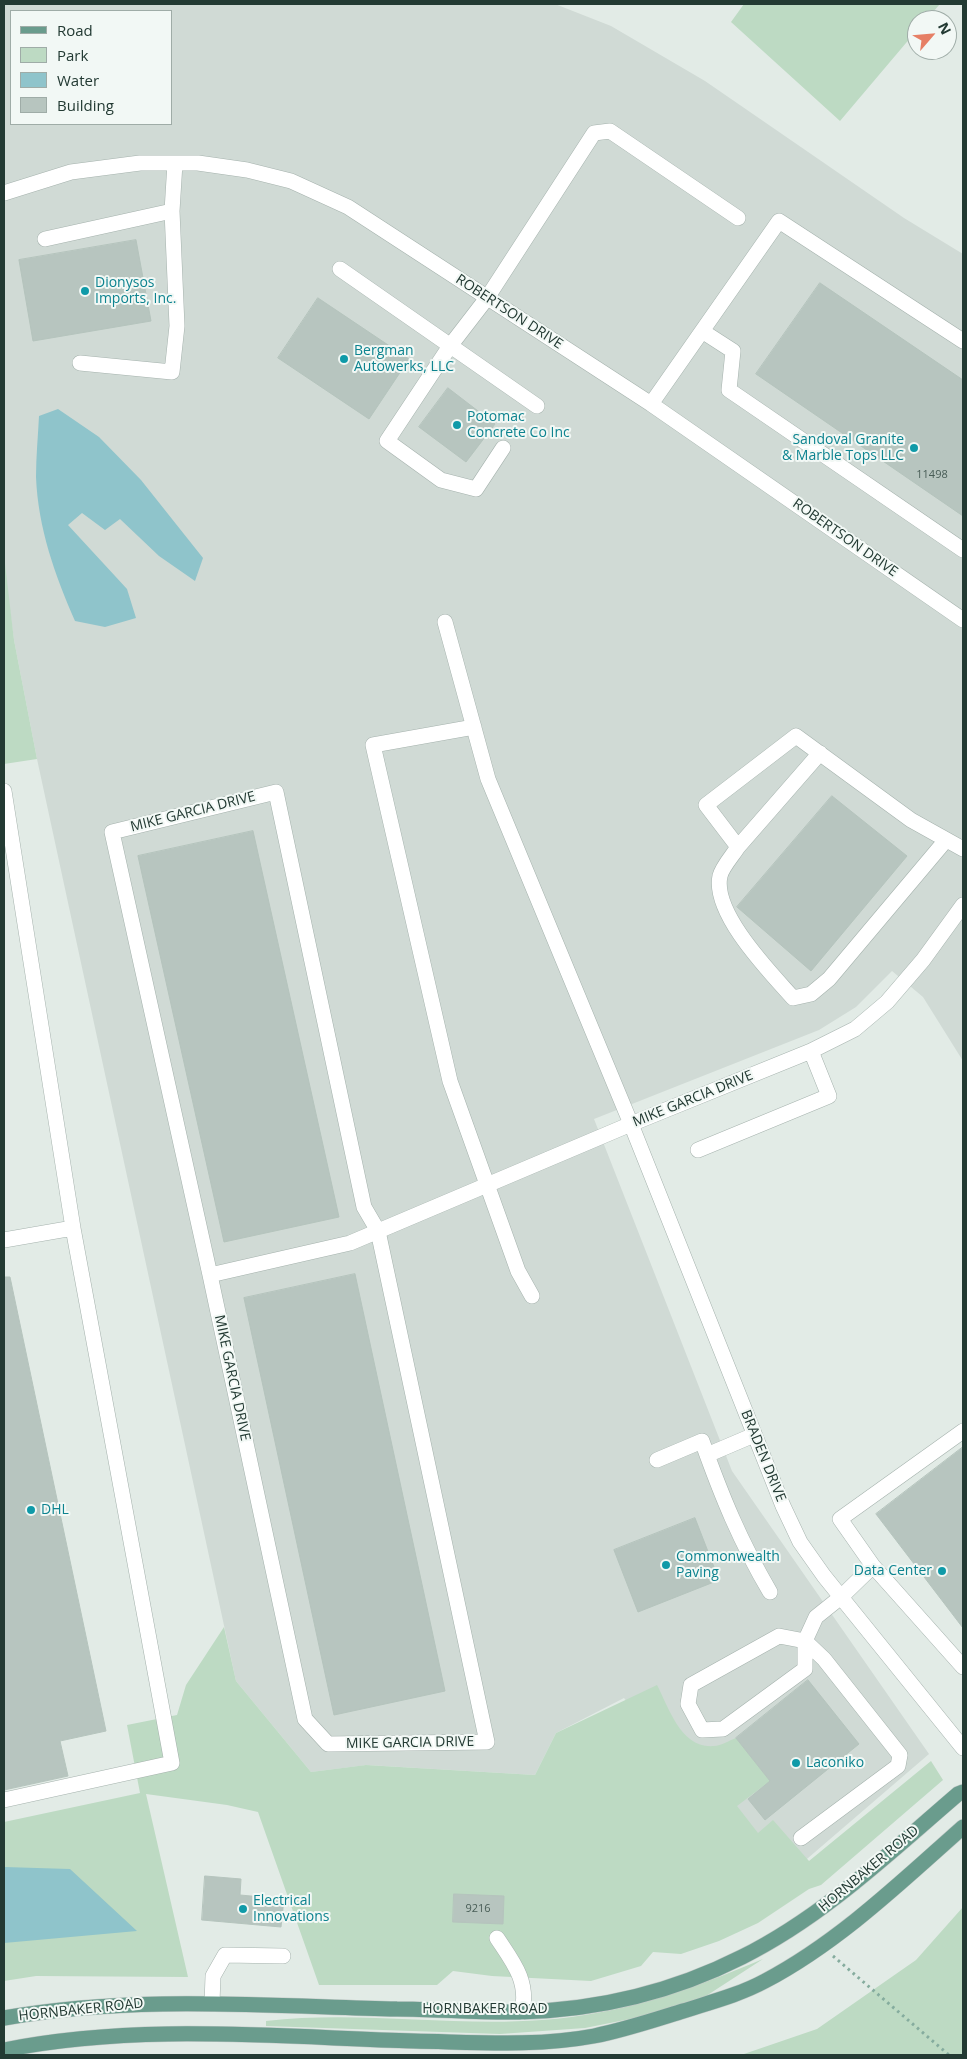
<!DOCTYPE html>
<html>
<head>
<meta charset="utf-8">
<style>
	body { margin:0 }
	#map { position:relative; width:967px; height:2059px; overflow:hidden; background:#e2ebe6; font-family:"Open Sans",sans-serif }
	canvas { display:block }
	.frame { position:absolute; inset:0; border:5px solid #233a33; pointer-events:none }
	.legend { position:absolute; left:10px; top:10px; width:162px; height:115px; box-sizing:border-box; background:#f2f8f5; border:1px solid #9faca7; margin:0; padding:6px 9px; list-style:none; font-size:15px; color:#233a33 }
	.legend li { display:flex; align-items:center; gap:10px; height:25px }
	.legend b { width:25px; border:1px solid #9faca7 }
	.north { position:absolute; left:907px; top:10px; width:50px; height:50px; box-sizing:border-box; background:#f2f8f5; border:1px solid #9faca7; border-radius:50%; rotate:63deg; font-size:14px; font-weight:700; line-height:20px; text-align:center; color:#233a33 }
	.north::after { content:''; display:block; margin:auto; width:18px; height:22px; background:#e67f65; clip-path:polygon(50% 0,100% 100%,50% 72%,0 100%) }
</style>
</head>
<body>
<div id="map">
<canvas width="967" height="2059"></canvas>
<div class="frame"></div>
<ul class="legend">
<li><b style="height:6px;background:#6a9c8d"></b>Road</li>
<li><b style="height:14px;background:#bddac3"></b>Park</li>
<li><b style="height:14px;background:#8fc4cb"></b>Water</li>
<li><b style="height:14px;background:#b7c5bf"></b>Building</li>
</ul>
<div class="north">N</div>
</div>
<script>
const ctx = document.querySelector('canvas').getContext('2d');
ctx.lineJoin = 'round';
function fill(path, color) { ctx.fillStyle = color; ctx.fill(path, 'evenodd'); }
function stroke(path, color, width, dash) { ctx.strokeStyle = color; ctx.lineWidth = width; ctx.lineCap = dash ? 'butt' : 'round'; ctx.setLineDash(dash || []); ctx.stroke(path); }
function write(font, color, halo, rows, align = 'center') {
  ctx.font = font + ' "Open Sans",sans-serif'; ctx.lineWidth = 4; ctx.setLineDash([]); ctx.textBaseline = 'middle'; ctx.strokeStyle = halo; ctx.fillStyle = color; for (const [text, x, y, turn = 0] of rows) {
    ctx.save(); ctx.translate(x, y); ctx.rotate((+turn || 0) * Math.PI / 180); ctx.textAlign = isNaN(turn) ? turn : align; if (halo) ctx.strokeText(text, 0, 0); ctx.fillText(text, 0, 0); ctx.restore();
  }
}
fill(new Path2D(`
	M4,4H555L611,26L705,81L904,218L963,254V1061L923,997L892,971L856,1007L819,1030L594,1119L732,1471L929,1754L772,1889L624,1698L556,1733L535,1775L367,1765L311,1772L236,1681L37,759L14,640L4,566ZM11,11H171V124H11Z`), '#d0dad5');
fill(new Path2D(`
	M744,4H940L926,20H917V30L840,121L731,22Z
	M4,555L14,640L37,759L4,764Z
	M224,1627L236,1681L311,1772L366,1765L535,1775L556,1733L657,1685C669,1708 681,1749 714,1746C721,1746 730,1740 736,1738L770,1781L737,1806L758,1833L773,1820L809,1861L931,1761L943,1780L821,1885L809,1889L758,1923L719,1941L681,1954L653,1952L641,1966L591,1981L492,1976L453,1971L437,1985H319L258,1812L227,1805L146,1794L188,1977L36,1976L4,1981V1822L140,1793L127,1725L177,1715L186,1685Z
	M963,1907V2055H741L817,2029L916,1960Z
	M763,1959L703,1998L640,2017L585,2028L500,2034L266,2026V2021C358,2010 450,2027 542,2020C623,2014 689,1990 763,1959Z`), '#bddac3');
fill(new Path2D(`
	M58,409L99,437L141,480L203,558L195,581L159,556L120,519L105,530L82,513L68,525L127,589L136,618L105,627L75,621C55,575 38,528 36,477C36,457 38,436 39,416Z
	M4,1867L70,1869L137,1931L4,1943Z`), '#8fc4cb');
const building = new Path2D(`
	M136,240L151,321L33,341L19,260Z
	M820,283L963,380V516L756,374Z
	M318,298L409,359L369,419L278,358Z
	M448,388L495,424L466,462L419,427Z
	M832,796L907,856L811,971L737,907Z
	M253,831L339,1217L224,1242L138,856Z
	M355,1274L445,1691L334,1715L244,1298Z
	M4,1277H10L106,1731L60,1741L68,1776L4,1790Z
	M963,1447V1628L876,1514Z
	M695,1518L719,1580L638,1612L614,1550Z
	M808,1680L859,1744L765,1820L748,1799L770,1781L736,1738Z
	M205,1876L241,1879L240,1895L284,1899L281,1927L202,1920Z
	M454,1894L504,1896L503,1924L453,1922Z`);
fill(building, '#b7c5bf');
stroke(building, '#b5c4bd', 1);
const minor = new Path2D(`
	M4,193L71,172L140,163H198L247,170L291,181L348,207L651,404L963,620
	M172,211L175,163
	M45,239L172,211L177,326L172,372L80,363
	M340,269L537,406
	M702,331L733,351L729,390L963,550
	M651,404L779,221L963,341
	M503,448L476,489L441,480L387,441L450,346L487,298L594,133L610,131L738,218
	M445,622L488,779L631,1124L783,1506L800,1542L824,1576L963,1748
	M474,727L373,745L450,1081L518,1271L532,1296
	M820,753L738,847L706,805L796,736L911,820L963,849
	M4,791L73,1228
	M276,792L364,1207L378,1231L487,1742L328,1744L305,1719L210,1275L112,832Z
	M738,847C733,855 722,867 720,876C712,913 770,972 793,998L811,994L829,979L946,840
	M698,1150L829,1096L811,1051
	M4,1240L73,1228L172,1763L4,1800
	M210,1275L350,1243L631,1124L811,1051L855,1029L887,1002L923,960L963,905
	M963,1431L840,1519L873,1566L963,1667
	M707,1455L754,1435
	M657,1460L702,1441C722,1497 740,1541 770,1592
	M801,1838L898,1766L900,1755L824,1659L805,1641V1669L723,1729L702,1730L688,1704L691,1685L779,1636L805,1641L816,1617L841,1597L873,1566
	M497,1938C513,1962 529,1981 522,2012
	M212,2003L213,1976L225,1955L283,1956`);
const major = new Path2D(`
	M4,2018C134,1995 266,2006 397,2009C438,2009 479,2013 520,2012C596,2010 673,1992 742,1957C824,1916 889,1853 958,1794L963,1792
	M4,2050C138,2023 278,2037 414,2041C473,2042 536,2047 594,2036C624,2030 654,2020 683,2011C711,2002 739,1995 765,1981C839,1942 901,1882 963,1827`);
stroke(minor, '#a5b2ad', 16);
stroke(major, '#c1c8c6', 16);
stroke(new Path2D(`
	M833,1956L949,2055`), '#85ac9e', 3, [2.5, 4]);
stroke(minor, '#fff', 15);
stroke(major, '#6a9c8d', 15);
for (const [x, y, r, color] of [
	[85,291,5,"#0f9aa8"],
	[344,359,5,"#0f9aa8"],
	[457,425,5,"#0f9aa8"],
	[914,448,5,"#0f9aa8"],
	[31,1510,5,"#0f9aa8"],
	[666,1565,5,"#0f9aa8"],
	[942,1571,5,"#0f9aa8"],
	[796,1763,5,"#0f9aa8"],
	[243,1909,5,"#0f9aa8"]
]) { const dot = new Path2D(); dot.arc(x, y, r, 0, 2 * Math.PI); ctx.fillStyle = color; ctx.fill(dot); stroke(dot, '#f2f8f5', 2); }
write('11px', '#485d56', null, [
	["11498",932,475],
	["9216",478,1909]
]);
write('14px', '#0d838f', '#f2f8f5', [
	["Dionysos",95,283],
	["Imports, Inc.",95,299],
	["Bergman",354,351],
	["Autowerks, LLC",354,367],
	["Potomac",467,417],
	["Concrete Co Inc",467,433],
	["Sandoval Granite",904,440,"right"],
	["& Marble Tops LLC",904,456,"right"],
	["DHL",41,1510],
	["Commonwealth",676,1557],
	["Paving",676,1573],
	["Data Center",932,1571,"right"],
	["Laconiko",806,1763],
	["Electrical",253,1901],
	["Innovations",253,1917]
], 'left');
write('14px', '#233a33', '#f2f8f5', [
	["ROBERTSON DRIVE",509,312,33],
	["ROBERTSON DRIVE",845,538,35],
	["MIKE GARCIA DRIVE",193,812,-14],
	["MIKE GARCIA DRIVE",693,1099,-22],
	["MIKE GARCIA DRIVE",232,1378,78],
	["BRADEN DRIVE",763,1456,68],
	["MIKE GARCIA DRIVE",410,1743,-1],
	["HORNBAKER ROAD",869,1869,-40],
	["HORNBAKER ROAD",485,2009],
	["HORNBAKER ROAD",81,2010,-6]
]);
</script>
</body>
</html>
